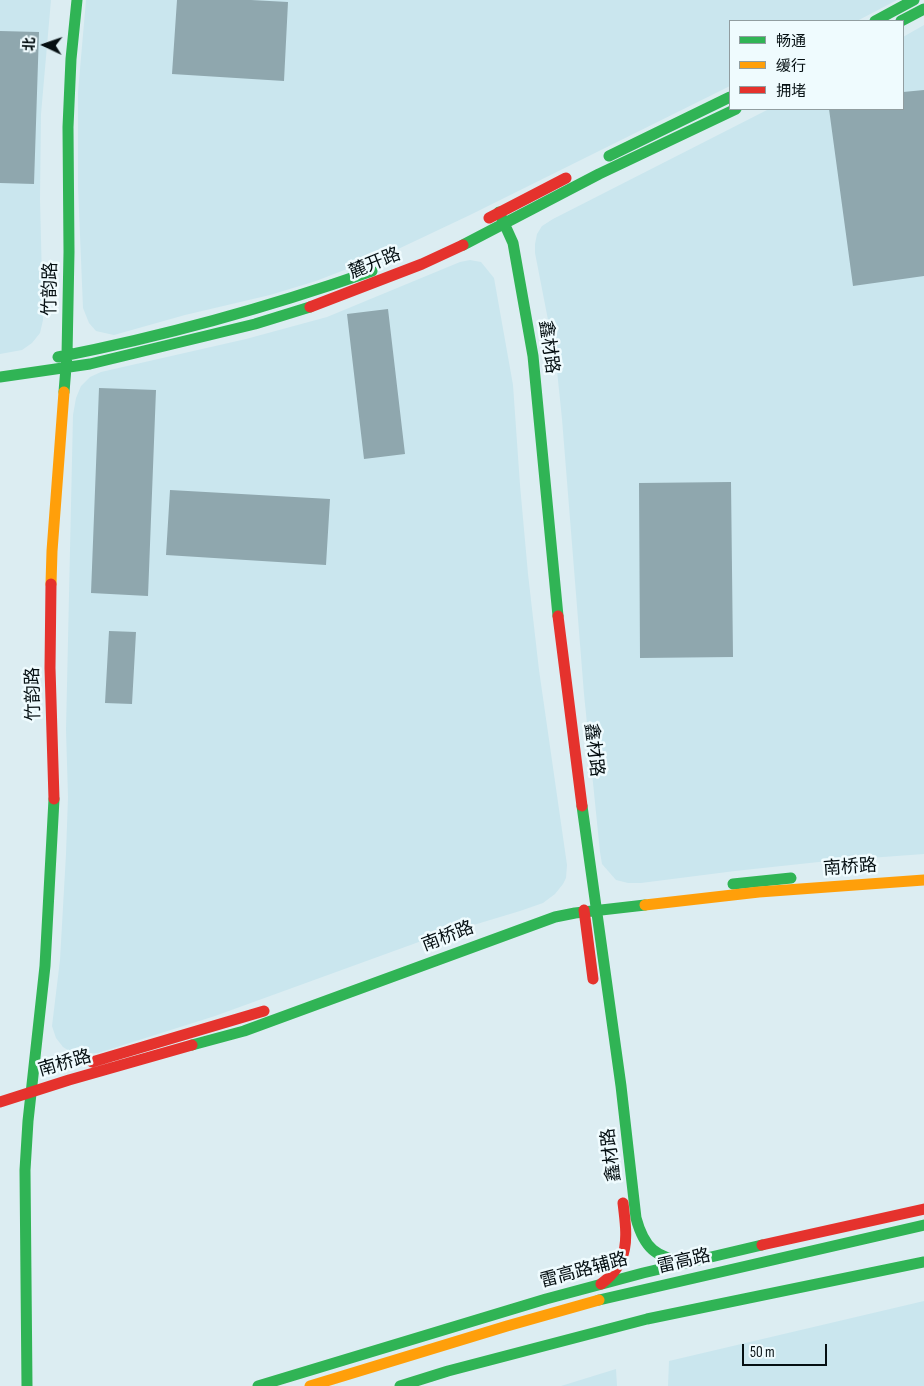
<!DOCTYPE html>
<html>
<head>
<meta charset="utf-8">
<style>
	body { margin:0 }
	#map { position:relative; width:924px; height:1386px; overflow:hidden; background:#dcedf2; font-family:"Sofia Sans Condensed","Noto Sans SC",sans-serif }
	canvas { display:block }
	.legend { position:absolute; left:729px; top:20px; width:175px; height:90px; box-sizing:border-box; background:#effbfe; border:1px solid #919da0; margin:0; padding:6px 9px; list-style:none; font-size:15px; color:#050f12 }
	.legend li { display:flex; align-items:center; gap:10px; height:25px }
	.legend b { width:25px; border:1px solid #919da0 }
	.north { position:absolute; left:20px; top:20px; width:50px; height:50px; -webkit-text-stroke:4px #effbfe; paint-order:stroke; rotate:273deg; font-size:14px; font-weight:700; line-height:20px; text-align:center; color:#050f12 }
	.north::after { content:''; display:block; margin:auto; width:18px; height:22px; background:#050f12; clip-path:polygon(50% 0,100% 100%,50% 72%,0 100%) }
	.scale { position:absolute; left:742px; top:1344px; width:85px; height:22px; box-sizing:border-box; border:2px solid #050f12; border-top:0; padding-left:6px; font-size:15px; line-height:18px; white-space:nowrap; color:#050f12; -webkit-text-stroke:4px #effbfe; paint-order:stroke }
</style>
</head>
<body>
<div id="map">
<canvas width="924" height="1386"></canvas>
<ul class="legend">
<li><b style="height:6px;background:#30b455"></b>畅通</li>
<li><b style="height:6px;background:#ff9f0a"></b>缓行</li>
<li><b style="height:6px;background:#e5322d"></b>拥堵</li>
</ul>
<div class="north">北</div>
<div class="scale">50 m</div>
</div>
<script>
const ctx = document.querySelector('canvas').getContext('2d');
ctx.lineJoin = 'round';
function fill(path, color) { ctx.fillStyle = color; ctx.fill(path, 'evenodd'); }
function stroke(path, color, width, dash) { ctx.strokeStyle = color; ctx.lineWidth = width; ctx.lineCap = dash ? 'butt' : 'round'; ctx.setLineDash(dash || []); ctx.stroke(path); }
function write(font, color, halo, rows, align = 'center') {
  ctx.font = font + ' "Sofia Sans Condensed","Noto Sans SC",sans-serif'; ctx.lineWidth = 5; ctx.setLineDash([]); ctx.textBaseline = 'middle'; ctx.strokeStyle = halo; ctx.fillStyle = color; for (const [text, x, y, turn = 0] of rows) {
    ctx.save(); ctx.translate(x, y); ctx.rotate((+turn || 0) * Math.PI / 180); ctx.textAlign = isNaN(turn) ? turn : align; if (halo) ctx.strokeText(text, 0, 0); ctx.fillText(text, 0, 0); ctx.restore();
  }
}
fill(new Path2D(`
	M0,0H51L41,114L40,199L43,320L40,333L32,343L22,350L0,354Z
	M86,0H897L857,21H730V86L470,215L396,250L316,281L270,295L185,315L114,335L96,331L89,323L83,308L78,187V92Z
	M924,25V854L828,861L735,871L641,883H628L616,880L602,864L600,852L584,694L562,419L556,361L535,253V244L537,234L542,226L553,219L769,109H903V37Z
	M470,260L481,262L494,278L513,385L520,485L528,574L539,670L567,865L566,878L563,884L555,894L543,903L520,911L427,939L215,1016L98,1053L74,1054L63,1047L56,1038L52,1026L60,960L66,854L68,797L66,730L73,415L76,398L81,386L90,377L101,372L246,339L327,317L460,262Z
	M924,1301V1386H668L669,1361Z
	M616,1369L617,1386H561Z`), '#cae6ee');
fill(new Path2D(`
	M177,0H251L288,2L284,81L172,74Z
	M0,31L39,32L34,184L0,183Z
	M924,90V276L853,286L829,109H903V92Z
	M388,309L405,454L364,459L347,314Z
	M99,388L156,390L148,596L91,593Z
	M731,482L733,657L640,658L639,483Z
	M170,490L330,499L326,565L166,555Z
	M109,631L136,632L132,704L105,703Z`), '#8fa7ae');
stroke(new Path2D(`
	M875,21L914,0
	M901,21L924,9
	M609,156L730,97
	M499,212L513,243L533,356L558,616
	M463,245L599,174L736,109
	M58,357C165,336 269,307 372,271
	M0,377L90,364L255,324L310,307
	M64,392L67,355L69,252L68,127L71,59L77,0
	M582,806L621,1086L636,1218C644,1248 656,1258 686,1262
	M733,884L791,878
	M192,1045L244,1031L555,917L575,913L645,905
	M599,1300L924,1225
	M27,1386L25,1170L28,1121L45,966L54,799
	M258,1386L546,1299L643,1273L762,1245
	M400,1386L448,1371L647,1319L924,1262`), '#30b455', 11);
stroke(new Path2D(`
	M51,584L52,551L64,392
	M645,905L759,892L924,880
	M310,1386L507,1326L599,1300`), '#ff9f0a', 11);
stroke(new Path2D(`
	M489,218L566,178
	M310,307L422,264L463,245
	M51,584L50,668L54,799
	M558,616L582,806
	M584,910L593,979
	M92,1062L264,1011
	M0,1102L69,1080L192,1045
	M762,1245L924,1209
	M601,1284C631,1262 627,1236 623,1203`), '#e5322d', 11);
write('18px', '#050f12', '#effbfe', [
	["麓开路",375,264,-22],
	["竹韵路",51,289,-89],
	["鑫材路",548,347,82],
	["竹韵路",34,694,-91],
	["鑫材路",593,750,83],
	["南桥路",850,868,-4],
	["南桥路",448,937,-21],
	["南桥路",65,1064,-16],
	["鑫材路",612,1155,-97],
	["雷高路",684,1262,-13],
	["雷高路辅路",584,1271,-15]
]);
</script>
</body>
</html>
